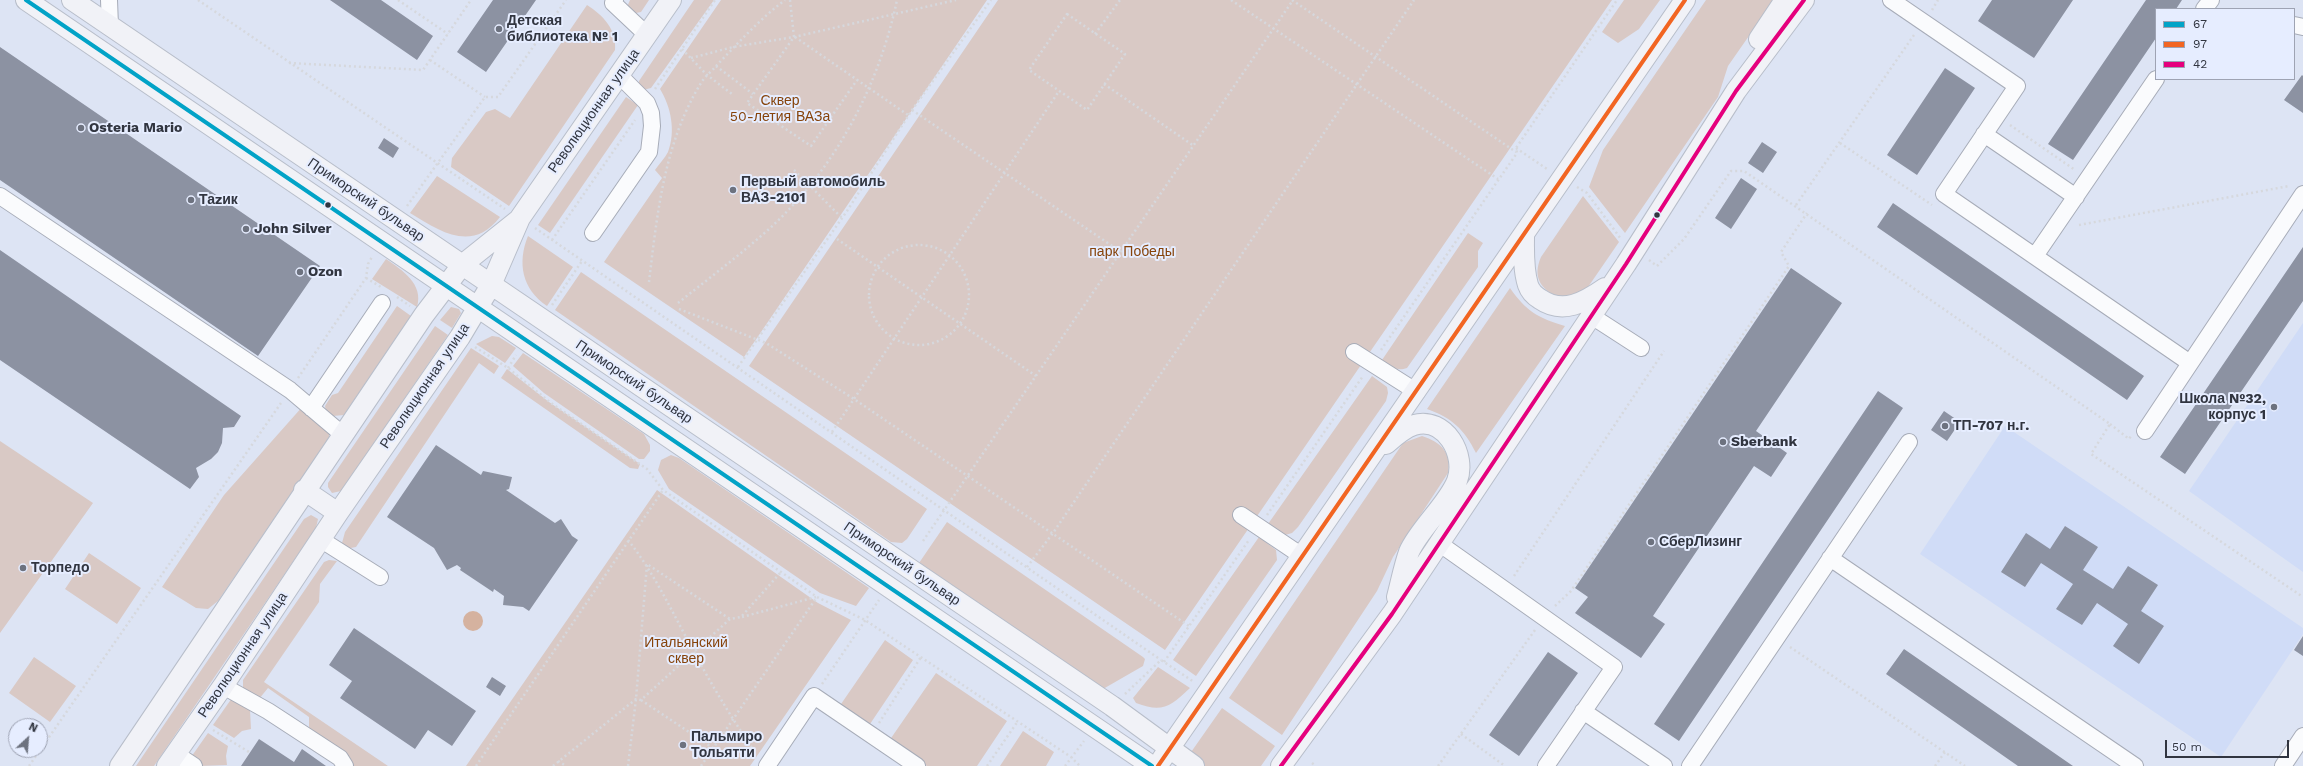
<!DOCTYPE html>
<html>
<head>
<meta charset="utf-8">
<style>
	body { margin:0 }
	#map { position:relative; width:2303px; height:766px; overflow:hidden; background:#dde4f4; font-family:"Work Sans",sans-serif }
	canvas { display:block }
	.legend { position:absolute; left:2155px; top:8px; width:140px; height:72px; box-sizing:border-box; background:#e6edff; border:1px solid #9ea3b3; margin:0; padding:5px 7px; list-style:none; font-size:12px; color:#313540 }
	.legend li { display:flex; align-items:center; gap:8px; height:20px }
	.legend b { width:20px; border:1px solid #9ea3b3 }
	.north { position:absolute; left:8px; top:718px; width:40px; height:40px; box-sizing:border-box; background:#e6edff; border:1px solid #9ea3b3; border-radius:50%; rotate:26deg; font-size:11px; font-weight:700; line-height:16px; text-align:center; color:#313540 }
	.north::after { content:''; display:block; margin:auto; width:14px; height:18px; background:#6d727f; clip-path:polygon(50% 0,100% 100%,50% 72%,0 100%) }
	.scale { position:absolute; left:2165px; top:740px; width:124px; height:18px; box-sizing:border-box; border:2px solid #313540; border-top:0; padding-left:5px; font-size:12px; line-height:14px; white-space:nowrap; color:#313540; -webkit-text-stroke:3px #e6edff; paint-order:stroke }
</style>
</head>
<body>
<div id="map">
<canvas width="2303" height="766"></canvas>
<ul class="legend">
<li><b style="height:5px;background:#02a3c7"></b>67</li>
<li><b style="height:5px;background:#f26522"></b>97</li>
<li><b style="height:5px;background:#e5007d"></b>42</li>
</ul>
<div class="north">N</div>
<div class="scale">50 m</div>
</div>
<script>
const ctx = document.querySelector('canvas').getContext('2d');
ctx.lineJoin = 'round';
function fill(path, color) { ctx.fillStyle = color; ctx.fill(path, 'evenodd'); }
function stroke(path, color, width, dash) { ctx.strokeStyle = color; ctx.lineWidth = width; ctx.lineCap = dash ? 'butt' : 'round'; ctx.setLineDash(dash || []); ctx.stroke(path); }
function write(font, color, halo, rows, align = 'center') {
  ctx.font = font + ' "Work Sans",sans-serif'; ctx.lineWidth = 4; ctx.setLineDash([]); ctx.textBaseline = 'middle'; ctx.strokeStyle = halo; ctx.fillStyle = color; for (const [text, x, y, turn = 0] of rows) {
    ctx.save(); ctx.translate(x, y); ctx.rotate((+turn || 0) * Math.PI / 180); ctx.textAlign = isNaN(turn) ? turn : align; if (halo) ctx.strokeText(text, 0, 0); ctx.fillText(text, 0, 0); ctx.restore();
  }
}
fill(new Path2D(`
	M2303,323V572L2189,491Z
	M2005,426L2303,628V634L2221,757L1920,554Z`), '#d0dcf7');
fill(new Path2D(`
	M630,0H649L641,12L636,13L627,7Z
	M694,0H714L651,88L643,90L639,85V81Z
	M721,0H987L744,357L604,262L662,178L655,170C659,164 665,158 668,152C676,131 671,107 660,89Z
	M998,0H1612L1165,650L749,366Z
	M1624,0H1660L1639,29L1618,43L1602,32Z
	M1706,0H1774L1728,66L1718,97L1625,233L1589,187L1603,150Z
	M587,5C603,15 617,30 615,50L509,206L451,167L452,158L486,112L495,109L510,118Z
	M626,97L638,105L550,233L538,225Z
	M437,176L500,217C472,253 441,232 410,213Z
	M1583,196L1619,242L1586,290L1580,294L1559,299C1541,288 1532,278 1541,257Z
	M1468,233L1483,243L1478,251V267L1407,368C1396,372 1391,366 1382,360Z
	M528,236L573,267L547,306C522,289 517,263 528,236Z
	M386,259C402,270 424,284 417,307L372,279Z
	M581,272L927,509L907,539L902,543L891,542L555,310Z
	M1510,288C1526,311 1538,318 1565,326L1476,453C1464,429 1452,418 1427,409Z
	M397,306L411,316L344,415L333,416L326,411L325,406L332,395L338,393Z
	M451,307L459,309L461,313L452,328L440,320Z
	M435,326L448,335L341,491L332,493L328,487V483Z
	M492,336L499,337L516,348L505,363L476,344Z
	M471,348L499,366L494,374L479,363L356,547L345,549L342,543L345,532Z
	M523,353L644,434L650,445V451L644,459H639L544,393L513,366Z
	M507,369L549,402L640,464L638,469L630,468L501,378Z
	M1372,376L1387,387L1388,393L1386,401L1298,527L1292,533L1285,535L1268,524Z
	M303,406L329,433V438L218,601L208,609L196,608L162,587L224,495Z
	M1422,436C1441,442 1452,453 1448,473L1393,557L1377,591L1282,735L1229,698L1403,443Z
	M0,441L93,503L0,633Z
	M671,455L679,458L869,588L856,606L820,593L669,489L658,470L661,460Z
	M657,490L818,603L851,620L750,766H466Z
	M311,515L318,519L316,528L154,766H136L304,519Z
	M947,522L1143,657L1145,659L1143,666L1103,689L919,563Z
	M1259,537L1276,550L1277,560L1196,676L1173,660Z
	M89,553L141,588L117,624L65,589Z
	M329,560L337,561L320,584L319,602L264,682L388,766H351L311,732L309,727V717L268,688L259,699L243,691V680L324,562Z
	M885,640L913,660L868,727L839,707Z
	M34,657L76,686L50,722L9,693Z
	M1158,667L1190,688C1170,707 1162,713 1136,703L1133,698Z
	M936,673L1007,721L977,766H927L889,741Z
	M232,698L250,710L251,729L242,731L234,738L213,725Z
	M1222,708L1275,746L1261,766H1204L1189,755Z
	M1023,731L1054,752L1046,766H1000Z
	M208,733L228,746L226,756L227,765L199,766L189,760Z`), '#d9c9c5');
fill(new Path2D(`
	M463 621a10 10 0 1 1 20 0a10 10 0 1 1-20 0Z`), '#d5b29f');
fill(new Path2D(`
	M330,0H381L433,36L417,60Z
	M493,0H536L486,72L457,52Z
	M1992,0H2073L2034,58L1978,21Z
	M2146,0H2182L2176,9H2156V38L2073,160L2048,144Z
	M0,47L320,266L258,356L0,180Z
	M1945,68L1975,88L1917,175L1887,155Z
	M2302,75L2303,76V113L2284,100Z
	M384,138L399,148L393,158L378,148Z
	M1762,142L1777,152L1763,173L1748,163Z
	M1741,178L1757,189L1731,229L1715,218Z
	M1893,203L2144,376L2127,400L1877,227Z
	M2303,247V301L2185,474L2160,457Z
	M0,250L241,416L234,427L223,428L222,443L218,452L211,459L196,468L199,477L190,489L0,360Z
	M1791,268L1842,303L1756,431L1787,453L1771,477L1754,466L1653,616L1665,624L1641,658L1575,613L1588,597L1575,588Z
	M1878,391L1903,408L1679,741L1654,724Z
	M1944,411L1960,422L1947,441L1931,430Z
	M436,445L481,475L483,471L512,477L509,489L506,490L555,523L561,519L572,536L578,540L529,611L523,607L503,605L504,596L494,589L493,592L460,570L461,568L457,565L447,570L434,548L387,517Z
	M2065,526L2098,547L2083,570L2113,589L2128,566L2158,585L2141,611L2164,626L2139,664L2113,646L2128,624L2097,603L2082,625L2056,609L2073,584L2041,563L2025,587L2001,572L2026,533L2050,549Z
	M354,628L476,711L452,746L428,730L415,749L340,698L352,681L329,665Z
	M2303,636V656L2294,650Z
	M1904,649L2073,766H2018L1886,674Z
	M1548,652L1578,673L1519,756L1489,735Z
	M492,677L506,686L500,696L486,687Z
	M259,739L294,762L302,749L326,766H241Z`), '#8c92a2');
const minor = new Path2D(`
	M109,0L110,26
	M615,0L613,3L647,35
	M1891,0L2017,86L1944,194L2190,363
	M2204,9L2211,0
	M2294,25L2303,27
	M1984,134L2076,197
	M0,196L290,390L342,434
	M593,233L649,152L652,126L651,113L647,103L619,75
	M2035,256L2156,79
	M1590,315L1641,348
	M1354,352L1417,392
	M311,408L382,303
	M2145,431L2303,194
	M1241,515L1302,556
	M320,539L380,577
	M1440,544L1614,667L1546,766
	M1830,558L2135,766
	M223,686L268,711L340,758L345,766
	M1583,711L1664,766
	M176,754L194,766
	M767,766L814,696L917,766
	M1690,766L1909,442
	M2283,766L2303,736`);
const major = new Path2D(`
	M26,0L1152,766
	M72,0L1112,706L1194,766
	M1759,39L1785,0
	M1524,236C1524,252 1523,269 1528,285C1530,291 1535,296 1540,299C1563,315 1585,302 1605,288
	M1386,444C1394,437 1404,428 1414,425C1445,416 1467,455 1457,481C1448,504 1419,529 1409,552C1404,566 1401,582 1397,597
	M304,490L338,513
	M1162,759L1685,0
	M120,766L424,315L462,265L517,221
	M167,766L223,686L338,513L460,337L491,285L520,218L671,0
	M1281,766L1392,614L1626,264L1736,91L1804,0`);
stroke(minor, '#a7acb8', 18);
stroke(major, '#b8beca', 22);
stroke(new Path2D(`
	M198,0L505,209
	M398,0L448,34
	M790,0L794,37L747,103L811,146L857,80
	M1231,0L1498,179
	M1292,0L1516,152
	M1932,10L1938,0
	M1067,14L1125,54L1087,110L1029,70Z
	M1095,34L1120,0
	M795,37L908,115
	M682,49L707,75L732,94
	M691,58L733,47L794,37L956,0
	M430,60L485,97
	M289,63L423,70L471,0
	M716,66L753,94
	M1104,84L1194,146
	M655,89L715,0
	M912,110L1121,252
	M2010,125L2075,170
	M1840,143L1932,205
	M1516,148L1547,169
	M794,170L842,218
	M1577,187L1587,193L1621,239
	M1796,205L1914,35
	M407,206L485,97H498L566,0
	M2079,225L2289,186
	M535,228L1161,660
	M837,239L1036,376
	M552,240L635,120
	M869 295a50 50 0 1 1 100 0a50 50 0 1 1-100 0Z
	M1649,260L1657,266L1684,239L1731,171H1744L2110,424L2091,454L2303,597
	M366,278L381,287
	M649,282C657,215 664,143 701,83C705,76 712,71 717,65C739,42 760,19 785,0
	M397,297L410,306
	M678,303C708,279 740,255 769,229C835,169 879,86 897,0
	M552,305L582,261
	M679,309L766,343L854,399L1189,626
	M475,347L508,368L551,403L647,469L663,490L817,597L865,620L1071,757L1080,766
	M1381,350L1517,153L1516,148L1617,0
	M738,367L847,211L912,110L991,0
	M508,368L516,355
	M298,378L366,278L368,264L372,257
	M2110,424L2129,439L2131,436
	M832,432L1059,91
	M1267,515L1363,376
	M628,540C655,574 672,612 693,650C712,686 733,720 756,754
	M923,541L1293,0
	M1027,567L1053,533L1414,0
	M1514,576L1664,351
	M1555,606L1571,591L1789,266L1781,252L1807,213
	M742,617L816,597
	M1790,647L1965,766
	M1164,662L1249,540
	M822,684L879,600
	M1125,694L1161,660L1194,682
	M641,700L713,748
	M879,723L921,657
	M213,730L249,752
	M1461,734L1505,766
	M558,761L566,766
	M1312,763L1316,766
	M29,766L281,403
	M476,766L663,490
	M553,766L636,699L641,700L730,619L741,617L781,572
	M628,766L636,699L647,564L730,619
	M701,766L817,597
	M987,766L1018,721
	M1065,766L1084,741
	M1438,766L1535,630
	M1935,766L1945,752`), '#d6d8dd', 2.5, [2, 3]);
stroke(minor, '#fafbfd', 16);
stroke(major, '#f1f2f7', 20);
stroke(new Path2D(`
	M26,0L1152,766`), '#02a3c7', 4);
stroke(new Path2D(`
	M1158,766L1685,0`), '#f26522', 4);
stroke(new Path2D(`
	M1281,766L1392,614L1626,264L1736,91L1804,0`), '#e5007d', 4);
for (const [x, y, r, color] of [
	[499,29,4,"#6d727f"],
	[81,128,4,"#6d727f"],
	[733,190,4,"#6d727f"],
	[191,200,4,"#6d727f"],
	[328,205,3.5,"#313540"],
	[1657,215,3.5,"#313540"],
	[246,229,4,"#6d727f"],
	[300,272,4,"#6d727f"],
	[2274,407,4,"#6d727f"],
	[1945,426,4,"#6d727f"],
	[1723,442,4,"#6d727f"],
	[1651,542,4,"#6d727f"],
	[23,568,4,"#6d727f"],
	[683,745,4,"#6d727f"]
]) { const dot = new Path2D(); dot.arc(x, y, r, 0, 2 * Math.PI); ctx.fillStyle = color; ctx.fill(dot); stroke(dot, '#e6edff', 1.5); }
write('bold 14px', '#313540', '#e6edff', [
	["Детская",507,21],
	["библиотека № 1",507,37],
	["Osteria Mario",89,128],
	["Первый автомобиль",741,182],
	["ВАЗ-2101",741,198],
	["Таzик",199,200],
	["John Silver",254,229],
	["Ozon",308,272],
	["Школа №32,",2266,399,"right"],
	["корпус 1",2266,415,"right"],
	["ТП-707 н.г.",1953,426],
	["Sberbank",1731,442],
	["СберЛизинг",1659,542],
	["Торпедо",31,568],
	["Пальмиро",691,737],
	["Тольятти",691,753]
], 'left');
write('14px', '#86430b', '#e6edff', [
	["Сквер",780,101],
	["50-летия ВАЗа",780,117],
	["парк Победы",1132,252],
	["Итальянский",686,643],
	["сквер",686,659]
]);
write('14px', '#313540', '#e6edff', [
	["Революционная улица",594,111,-55],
	["Приморский бульвар",366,200,34],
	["Приморский бульвар",634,382,34],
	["Революционная улица",425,386,-56],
	["Приморский бульвар",902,564,34],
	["Революционная улица",243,655,-56]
]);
</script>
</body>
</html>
